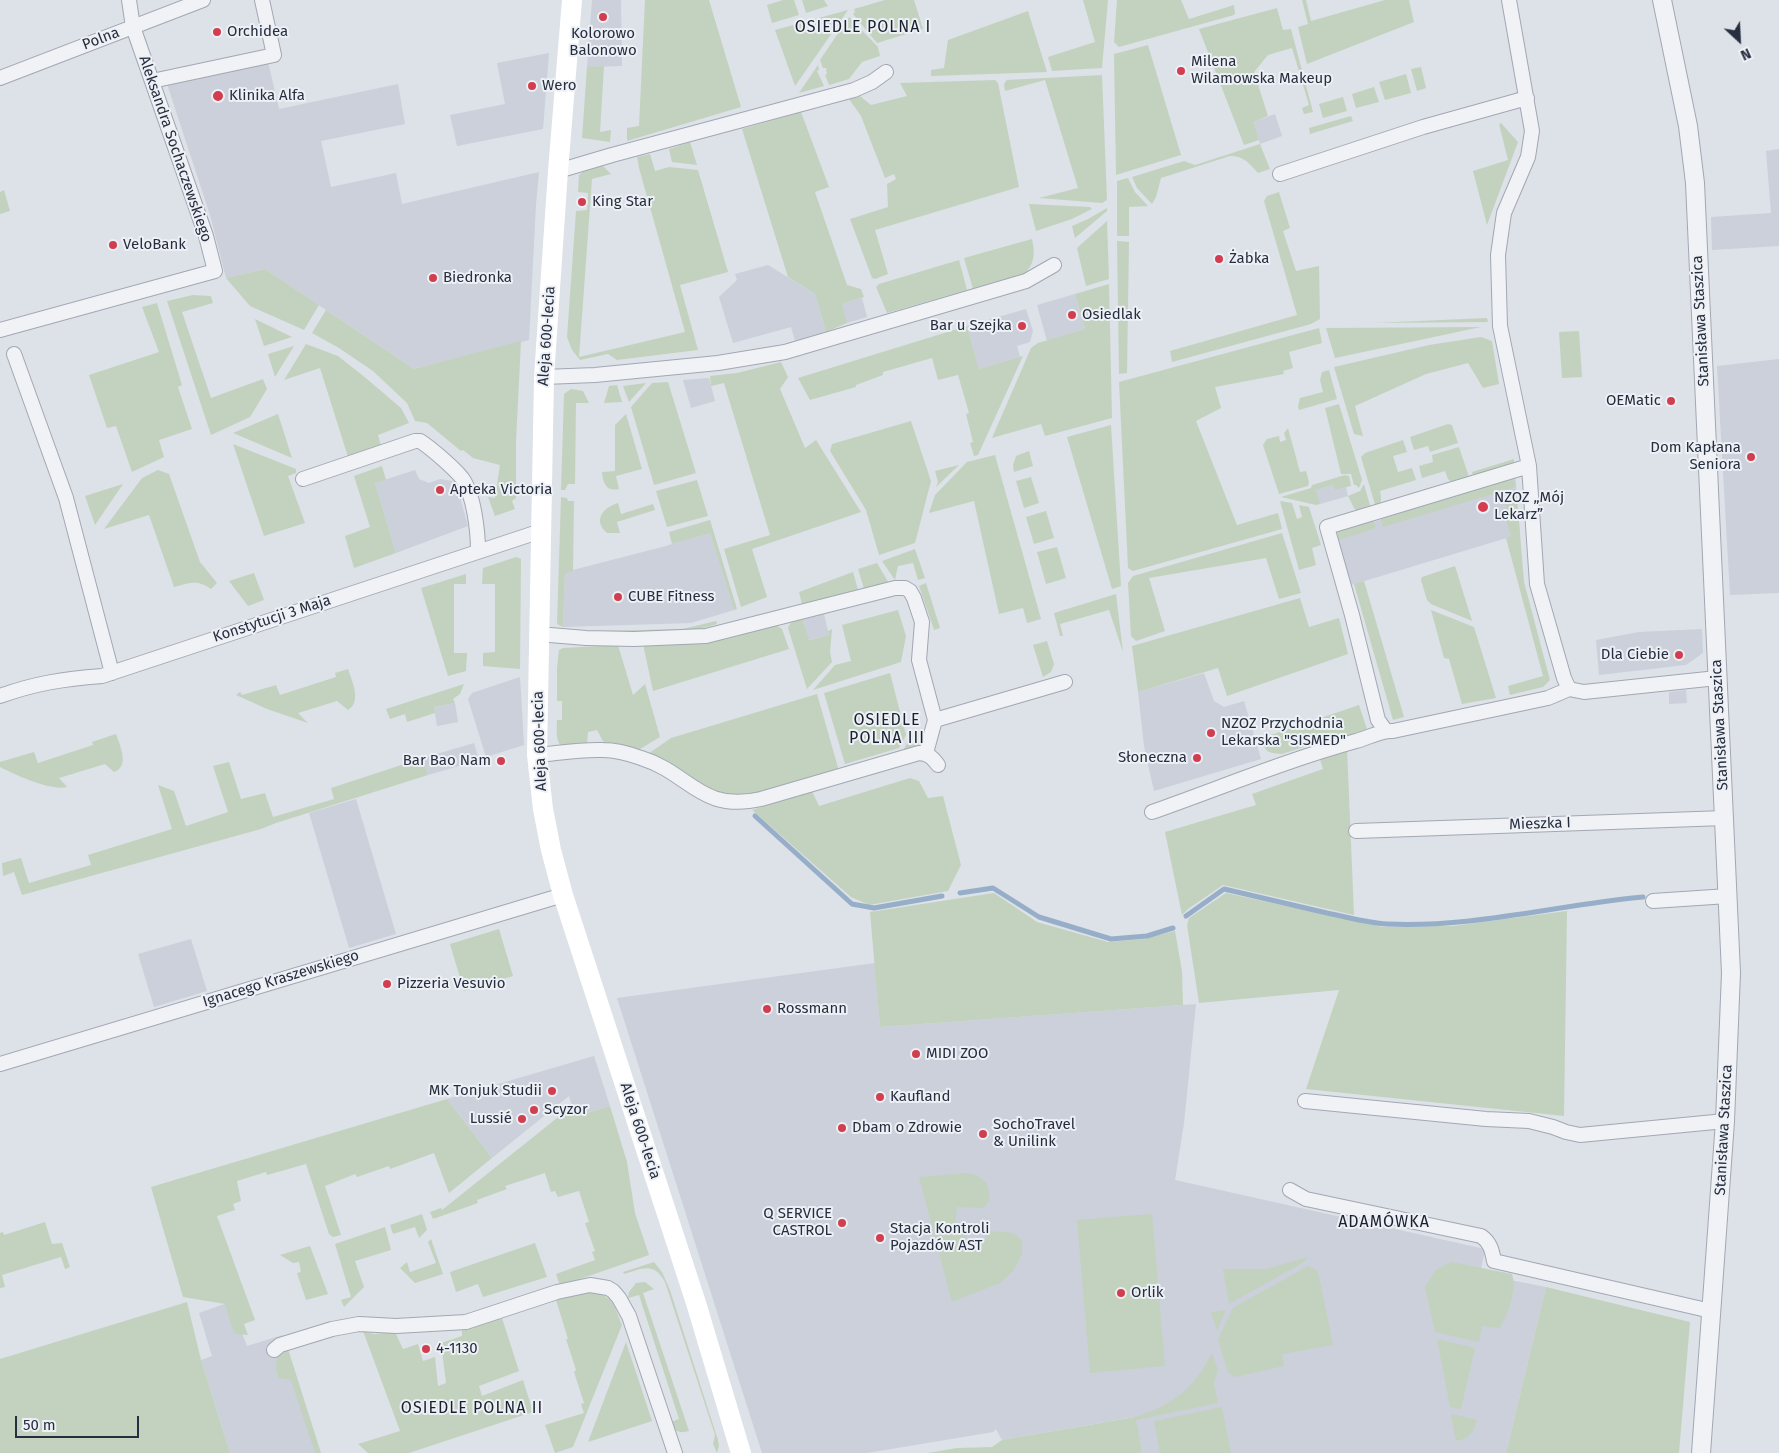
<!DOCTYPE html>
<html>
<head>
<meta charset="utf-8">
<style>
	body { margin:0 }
	#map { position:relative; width:1779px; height:1453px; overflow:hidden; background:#dde1e8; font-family:"Fira Sans",sans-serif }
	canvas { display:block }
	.north { position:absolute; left:1714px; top:15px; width:50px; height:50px; -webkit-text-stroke:4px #edf0f5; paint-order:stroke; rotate:155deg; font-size:14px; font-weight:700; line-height:20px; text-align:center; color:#262e3f }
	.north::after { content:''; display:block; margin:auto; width:18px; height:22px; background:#262e3f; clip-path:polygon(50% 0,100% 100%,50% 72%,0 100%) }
	.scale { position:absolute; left:15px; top:1416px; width:124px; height:22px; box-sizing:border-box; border:2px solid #262e3f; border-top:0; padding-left:6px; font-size:15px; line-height:18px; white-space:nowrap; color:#262e3f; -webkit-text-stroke:4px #edf0f5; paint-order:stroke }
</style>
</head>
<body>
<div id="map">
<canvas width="1779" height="1453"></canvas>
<div class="north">N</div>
<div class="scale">50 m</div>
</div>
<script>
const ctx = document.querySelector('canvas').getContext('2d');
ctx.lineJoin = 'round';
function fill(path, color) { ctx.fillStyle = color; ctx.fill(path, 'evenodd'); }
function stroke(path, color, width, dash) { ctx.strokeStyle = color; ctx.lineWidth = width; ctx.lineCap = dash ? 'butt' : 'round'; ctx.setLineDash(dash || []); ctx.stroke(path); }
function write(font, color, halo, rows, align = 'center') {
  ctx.font = font + ' "Fira Sans",sans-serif'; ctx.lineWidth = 4; ctx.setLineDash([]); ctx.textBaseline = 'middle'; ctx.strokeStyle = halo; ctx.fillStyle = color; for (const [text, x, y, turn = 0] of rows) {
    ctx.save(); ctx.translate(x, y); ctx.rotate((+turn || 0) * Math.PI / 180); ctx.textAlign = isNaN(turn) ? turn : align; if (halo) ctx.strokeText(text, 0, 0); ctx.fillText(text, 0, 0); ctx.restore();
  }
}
fill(new Path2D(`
	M592,0H621L622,66L587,67Z
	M549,53L543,129L457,146L450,115L505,104L497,63Z
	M268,62L279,109L398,84L405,124L321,141L331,187L396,173L402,204L539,172L536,204L529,340L414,369L265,269L226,278L210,215L167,84Z
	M1275,114L1282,136L1260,144L1254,122Z
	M1779,149V246L1712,250L1711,217L1771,213L1766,151Z
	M768,265L815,294L826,332L795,341L791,327L733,343L719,297L737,280L735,274Z
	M1075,294L1085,329L1047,341L1037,305Z
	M862,298L867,317L847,323L841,304Z
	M1026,309L1033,331L1030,342L1017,346L1020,357L979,369L967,326Z
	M1779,359V593L1730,595L1717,366Z
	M709,378L715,401L691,408L683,380Z
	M415,470L419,479L429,483L440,479L452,481L457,487L468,526L396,553L375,483Z
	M1515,474L1520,534L1348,586L1335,535Z
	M1333,485L1334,490L1346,487L1348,496L1320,504L1315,490Z
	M710,532L734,610L691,623L563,627L565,572L666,546Z
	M823,610L829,635L808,640L801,613Z
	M1702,629L1703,653L1686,665L1599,675L1596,640L1639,632Z
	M1204,673L1214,701L1224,707L1244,701L1261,759L1154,791L1144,746L1138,692Z
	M520,677L524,745L486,757L468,699L472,693Z
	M1686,690L1687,703L1669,704V692Z
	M455,703L458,722L437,726L434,707Z
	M474,743L479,760L428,775L423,758Z
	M356,799L396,934L349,948L309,813Z
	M191,939L207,991L154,1007L138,954Z
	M875,963L880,1027L1196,1004L1184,1123L1175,1180L1485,1249L1480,1274L1546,1287L1506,1453H1142L1134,1417L1002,1440L996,1429L993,1432L867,1453H762L617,998Z
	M594,1056L610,1106L575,1116L569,1096L492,1158L447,1099Z
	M230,1302L247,1346L283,1335L319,1453H230L201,1360L212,1356L199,1313Z`), '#cbd0da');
fill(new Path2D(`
	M645,0H709L741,107L627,141V128L639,126Z
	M783,0H794L799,15L772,23L767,5Z
	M802,0H824L828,6L806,13Z
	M885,0H914L923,29L877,43L853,14L855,12L854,9Z
	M1083,0H1108L1102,68L1052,71L1048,57L1095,42Z
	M1117,0H1181L1189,19L1234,5L1235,13L1234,15L1119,47L1114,42Z
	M1302,0H1306L1311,21L1385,0H1409L1414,22L1307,64L1298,27L1308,24Z
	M1277,8L1283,30L1291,29L1313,112L1304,114L1302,108L1309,105L1292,48L1268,55L1254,72L1268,116L1254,122L1259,140L1244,145L1199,29Z
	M848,10L795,86L775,30Z
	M1028,11L1047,72L931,76V70L944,68L948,40Z
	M849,17L878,47L880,56L862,62L849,79L829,85L825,75L827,74L826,68H823L820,60Z
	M1148,45L1181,155L1116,175L1114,54Z
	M818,65L819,70L817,71L824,86L799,93Z
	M604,66L600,132L611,130L610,142L582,138L587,67Z
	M1421,67L1426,88L1417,91L1411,69Z
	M1406,74L1411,93L1385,100L1379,82Z
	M1102,75L1107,200L1102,203L1039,198L1078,188L1045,80L1005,91L1004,84L1007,80Z
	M995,80L998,83L1019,187L875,230L888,274L875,279L872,278L850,219L888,207L887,184L896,179L894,174L885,178L861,116L849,99L860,96L871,105L907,96L900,83Z
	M1374,87L1379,102L1356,108L1352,94Z
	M1343,97L1347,111L1323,118L1319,104Z
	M801,112L829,187L815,192L847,285L861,289L864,297L842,304L847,323L826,332L815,294L788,277L742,129Z
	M1351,116L1353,121L1310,134L1309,128Z
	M1501,123L1518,142L1487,225L1473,171L1508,160L1499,124Z
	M690,142L697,165L672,162L669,149Z
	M1260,144L1270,169L1258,173C1249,163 1244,156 1230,156L1161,178L1156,197L1152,204L1137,188L1132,177L1184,161L1195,165Z
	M650,154L655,171L669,167L698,170L728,272L680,285L698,350L617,360L608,354L580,360L572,350L567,337L576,211L587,210L588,193L578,192L579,175L585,170L603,166L611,174L592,179L579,357L685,332L639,168L637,157Z
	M1128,178L1135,192L1148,206L1129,207V236H1117V181Z
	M4,190L10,211L0,214V192Z
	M1279,192L1290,228L1283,231L1296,271L1319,266L1320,319L1311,324L1172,362L1170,351L1297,315L1264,201L1267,196Z
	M1029,204L1090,207L1092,209L1072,219L1036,231Z
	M1107,208V211L1075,238L1072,226L1088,219Z
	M1107,221L1109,279L1086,286L1077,248Z
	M1032,239C1035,253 1035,264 1024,274L973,289L964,258Z
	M1117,241L1129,242L1127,373L1119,374Z
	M959,260L967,290L887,313L876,287L879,284Z
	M265,269L319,305L304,330L250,306L226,278Z
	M1109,284L1112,418L1045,436L1041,424L992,438L1031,348L1038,343L1085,329L1075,294Z
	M193,295L211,296L213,303L182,312L211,398L263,379L267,389L250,417L211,435L167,301Z
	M157,303L182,385L178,387L192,429L159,440L164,457L132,472L116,426L107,428L89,375L159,352L142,307Z
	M326,310L414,369L521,341L516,441V498L512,501L515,509L495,516L488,497L495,498L500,465L473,458L463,450L461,451L427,423L415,421L407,403L373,371L339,348L312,333Z
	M1487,318L1488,322L1374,323Z
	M255,319L292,337L264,346Z
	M967,326L979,369L1023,356L978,455L974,456L970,443L973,442L966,414L969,413L958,375L938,380L932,358L883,372V375L856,385V387L810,400L798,378Z
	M1481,327L1335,358L1326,328Z
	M1319,328L1322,343L1289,352L1293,368L1283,371L1284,374L1215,387L1221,408L1196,421L1237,525L1278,513L1282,529L1133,571L1128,568L1119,382Z
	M1579,331L1582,377L1562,378L1559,332Z
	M1481,337L1492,341L1499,384L1483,388L1468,363L1426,374L1355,406L1363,436L1354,434L1334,367L1429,345Z
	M306,344L338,356L367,379L401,408L409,423L378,435L381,446L348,457L320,368L284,380Z
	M294,346L275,377L268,354Z
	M781,362L788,377L780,389L805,448L816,440L861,512L752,549L767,597L741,607L724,549L770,535L724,383L711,386L710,376L737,373Z
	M1329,370L1337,399L1299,410L1298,406L1300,398L1323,392L1320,380L1322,372Z
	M668,382L696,473L654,485L631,407L652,383Z
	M646,383L629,402L623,386Z
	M617,385L622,402L604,403L609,386Z
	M571,389L583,391L589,403H576L575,484H568L565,490H561L564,394Z
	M1339,404L1362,480L1359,488L1356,485H1354L1351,474H1341L1325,408Z
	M278,414L292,458L233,433Z
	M626,414L642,469L616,476L619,489C606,492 603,483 602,472L615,471V425Z
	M911,421L931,481L915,543L879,555L866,510L830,451L832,444Z
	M1448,424L1452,425L1458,443L1430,452L1428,446L1414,450L1410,437Z
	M1111,425L1121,586L1112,589L1067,437Z
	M1288,428L1300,472L1306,471L1309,482L1308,486L1279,494L1263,445L1267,439L1279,436L1280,442L1286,440L1284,433Z
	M1403,440L1407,452L1393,456L1398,472L1412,468L1416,480L1380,491C1381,498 1383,504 1376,508L1361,457L1365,453Z
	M233,444L296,469V473L288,476L305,523L264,536Z
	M1459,447L1470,480L1454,485L1448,479L1445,471L1422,478L1419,466L1433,462L1432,455Z
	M1029,451L1033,466L1014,472L1013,465L1016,456Z
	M995,455L1041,619L1027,623L1023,608L999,614L974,501L929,513L935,495L967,462Z
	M1514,459V466L1474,478L1472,472Z
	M959,465L936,487L938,482L935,471Z
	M382,466L386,480L375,483L396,553L354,568L345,536L370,527L354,476Z
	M158,470L169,474L200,562L217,583L211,589C197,579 190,583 174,587L149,515L104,529L142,478Z
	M1345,475L1349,476L1351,486L1334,490L1333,485L1316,490L1320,504L1316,505L1281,497L1311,488L1312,485Z
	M1031,477L1039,503L1024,508L1016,481Z
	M697,480L708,516L667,527L656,491Z
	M1510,480L1515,481L1516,487L1383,527L1381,518Z
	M123,484L95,525L85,496Z
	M1364,484L1371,509L1357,511L1354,508L1348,496L1360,491Z
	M1514,495L1517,497L1524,582L1550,680L1543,687L1510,695L1508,686L1543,676L1506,538L1511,536L1505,516L1508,515L1504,498Z
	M561,497L567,498L568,501H574L573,571L565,573L563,627L557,624Z
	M1280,501L1292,503L1297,519L1302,517L1299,505L1309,507L1321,545L1312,548L1316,565L1299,570Z
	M618,503L621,514L653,504L655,510L617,522L620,533H607C592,520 604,507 618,503Z
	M1046,511L1054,538L1034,544L1026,517Z
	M710,520L737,609L734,610L710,533L672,544L669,532Z
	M1373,520L1376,528L1339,540L1337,532Z
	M1282,533L1301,593L1279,599L1266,558L1149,578L1165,631L1136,641L1131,636L1128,583L1133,576Z
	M1057,547L1066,578L1046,584L1037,552Z
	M915,549L925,578L918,580L913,563L898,566L895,580L882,561Z
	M516,557L521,559L520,669L483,666V653L495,652V584H482L483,568Z
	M877,563L890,585L865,592L858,569Z
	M1455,566L1472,621L1431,604L1427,600L1421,580L1422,577Z
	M853,572L859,593L803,608L799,592Z
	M254,573L264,600L248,606L229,581Z
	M466,574V584H454V653H467L466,671L448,676L421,588Z
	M1364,581L1404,717L1393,720L1354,584Z
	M926,583L940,628L934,630L919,586Z
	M1116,594L1123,652L1109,610L1060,624L1063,636H1060L1054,613Z
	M1300,598L1309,627L1339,618L1348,654L1227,696L1218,668L1138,692L1132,646Z
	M898,610L906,636L901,662L813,690L835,665L851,661L842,625Z
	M1431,610L1474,627L1496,698L1462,704L1449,659L1444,658Z
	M802,618L809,640L829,635L828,631L832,629L830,652L832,662L807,689L788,628C791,621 794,619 802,618Z
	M716,621L717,624L689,632L603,634L600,631L683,629Z
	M776,625L782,629L789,649L653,691L643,644L700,643L727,639Z
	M1047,641L1054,664L1051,672L1043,677L1033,645Z
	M618,645L633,695L645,684L660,737L635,752L605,745L597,730L588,732L587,744L561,746C555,739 557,729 557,720H562V701H557V668L559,650L563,648Z
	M348,669C352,681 362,702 348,710L337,701L298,713L308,723L267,709L236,695L240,692L242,695L276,685L280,695L336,677L335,673Z
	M890,673L906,735L899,748L845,764L824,693Z
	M464,684L460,694L453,699L455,703L434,707L435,713L407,722L405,714L390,719L386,709Z
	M817,694L839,771L763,794L723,797L648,754L671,738Z
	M1359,705L1368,732L1313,744L1282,754L1272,753L1267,751L1259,739Z
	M928,729L921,744L903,751L911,735Z
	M116,734C120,746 130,766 114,772L105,764L59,778L67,787C50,791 16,775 0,767V762L34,752L38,763L93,745L92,742Z
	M1347,748L1354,915L1223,885L1188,909L1182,915L1165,832L1256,805L1252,794L1323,769L1320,759Z
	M423,758L428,775L276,823L261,829L22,895L14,872L3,876L2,863L21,858L29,883L91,865L88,855L172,829L158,785L174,791L186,826L228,812L213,766L229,762L241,799L265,793L273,817L334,799L331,788Z
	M910,778L919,781L928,798L943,796L961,865L948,891L869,905L851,897L752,810L812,791L819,806Z
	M994,893L1037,922L1108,942L1144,939L1175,931L1182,971L1183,1005L880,1027L870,912Z
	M1226,893L1383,927L1453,926L1567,911L1564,1116L1306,1089L1339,990L1199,1003L1187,925L1189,918Z
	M499,929L513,976L464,991L450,944Z
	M447,1099L492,1158L449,1193L434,1153L390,1169L389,1166L357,1177L355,1174L325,1186L341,1235L333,1237L329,1234L306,1164L267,1175L266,1172L237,1181L241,1201L233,1204L235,1210L217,1216L255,1320L244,1324L248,1335L236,1334L233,1330L225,1304L183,1297L151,1187Z
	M572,1106L576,1116L610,1106L627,1162L635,1213L649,1255L560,1286L556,1274L595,1260L592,1252L595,1251L585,1223L589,1222L579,1191L558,1197L555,1191L551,1192L545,1173L505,1186L507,1189L477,1200L478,1203L433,1219L430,1212L441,1208L442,1210Z
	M967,1173L978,1176L987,1183L990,1200L984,1208L957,1207L955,1226L967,1227L966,1239L985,1241L986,1231L1014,1233L1022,1241V1254L1014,1270L1000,1283L952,1302L919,1177Z
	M422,1214L427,1230L419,1238L415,1227L393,1234L390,1225Z
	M1152,1214L1165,1366L1090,1373L1077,1220Z
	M45,1222L52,1244L62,1243L70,1267L65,1269L61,1257L2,1275L5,1287L0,1288V1233L3,1232L4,1235Z
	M385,1227L391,1250L355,1261L364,1287L344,1307L341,1300L351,1297L335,1244Z
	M431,1239L443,1274L415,1283L400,1268L407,1262L410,1272L436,1263L428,1242Z
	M535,1243L547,1277L483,1297L478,1284L456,1292L450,1272Z
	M310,1246L328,1294L306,1300L297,1273L301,1272L299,1262L293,1263L280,1255Z
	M1307,1257L1304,1262L1229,1304L1223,1269H1267Z
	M654,1262L662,1272L670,1290L718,1440L719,1446L717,1453L713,1444L715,1435L665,1282C654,1262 643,1268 624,1274L623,1272Z
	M1451,1262L1512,1274C1517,1291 1508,1313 1500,1328L1482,1326L1479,1342L1435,1332L1425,1287L1436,1270Z
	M1308,1266L1318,1271L1333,1345L1282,1354L1284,1366L1234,1377L1228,1372L1218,1339L1233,1308Z
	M645,1282L654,1289L643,1293L689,1431C679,1434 675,1431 668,1423L679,1419L639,1295L628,1298L629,1292L636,1283Z
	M1546,1287L1690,1322L1679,1453H1506Z
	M591,1289C614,1299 613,1302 622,1325L573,1447L555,1453L545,1425L584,1413L581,1404L584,1403L574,1372L576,1370L566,1339H568L556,1300Z
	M187,1302L201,1360L230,1453H0V1359Z
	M1226,1310L1217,1331L1211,1312Z
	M502,1318L519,1371L479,1386L482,1396L523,1380L533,1412L409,1453H368L358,1444L400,1431L363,1331L374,1334L395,1332L403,1349L418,1344L423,1361L435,1357L438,1386L446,1383L441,1343L462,1336V1330Z
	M1437,1339L1475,1348L1461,1409L1450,1407Z
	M626,1342L652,1421L588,1442Z
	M287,1349L289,1352L321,1453H315L291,1380L279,1378L276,1370L277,1357Z
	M1212,1353L1218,1370L1214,1383L1218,1403L1136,1420L1142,1453H928L957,1448L992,1447L1002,1440L1135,1417C1173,1405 1194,1389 1212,1353Z
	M1222,1407L1231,1453H1160L1154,1421Z
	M1451,1414L1477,1420C1474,1432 1469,1439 1456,1441Z`), '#c3d2be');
stroke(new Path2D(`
	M755,816L852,904L874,908L942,896
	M960,893L993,888L1039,917L1111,939L1147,936L1173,928
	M1186,916L1224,889C1258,897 1293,905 1327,913C1347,917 1367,923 1387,924C1473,928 1557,905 1643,897`), '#97aec9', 5);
const minor = new Path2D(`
	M1509,0L1532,131L1528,157L1504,213L1498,255L1500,326L1529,466L1537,584L1564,678L1569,689L1584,692L1717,678
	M0,78L203,0
	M152,81L274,55L262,0
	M558,171L612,155L854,90L872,82L886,72
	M1280,174L1423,127L1527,98
	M0,330L215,271L206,236L133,27L129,0
	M14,354L66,498L112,673
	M544,377L595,375L718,363L785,352L1026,281L1054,265
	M303,479L415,441H420C431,448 454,468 462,478C474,494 478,532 478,551
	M538,634L586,638L634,639L706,636L895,588H905L910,591L914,598L922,622L919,660L935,720
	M0,696C36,683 64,679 102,676L541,531
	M1386,731L1378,720L1352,615L1327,527L1529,466
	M926,753L935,720L1065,682
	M537,755C559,753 581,749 603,750C615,750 630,754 641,758C690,773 700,813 761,799L919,753C929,754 932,757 938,765
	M1152,812C1220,788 1287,760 1356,741C1368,738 1381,730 1393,731L1548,698L1569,689
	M1356,831L1725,818
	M1653,901L1728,896
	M0,1064L563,895
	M1305,1101L1486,1119L1529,1121L1553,1127L1566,1132L1580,1135L1725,1121
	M1290,1190L1306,1199L1481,1236C1490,1242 1492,1250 1494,1261L1711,1311
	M274,1350L280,1345L332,1329L359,1324L396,1326L466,1322L557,1292L590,1285L608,1288L613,1291L619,1298L629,1316L675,1453`);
const tertiary = new Path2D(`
	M1662,0L1688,126L1695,183L1731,973L1725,1121L1701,1453`);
stroke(minor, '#a2a8b2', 16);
stroke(tertiary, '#a2a8b2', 20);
stroke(minor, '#f0f2f6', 14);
stroke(tertiary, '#f0f2f6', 18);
stroke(new Path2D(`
	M572,0L558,171L544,377L537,755L543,809L551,850L563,895L696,1303L741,1453`), '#fff', 20);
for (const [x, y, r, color] of [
	[603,17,5,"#d23d4f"],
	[217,32,5,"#d23d4f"],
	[1181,71,5,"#d23d4f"],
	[532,86,5,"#d23d4f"],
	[218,96,6,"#d23d4f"],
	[582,202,5,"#d23d4f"],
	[113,245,5,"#d23d4f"],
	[1219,259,5,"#d23d4f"],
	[433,278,5,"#d23d4f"],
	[1072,315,5,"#d23d4f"],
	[1022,326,5,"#d23d4f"],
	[1671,401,5,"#d23d4f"],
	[1751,457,5,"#d23d4f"],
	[440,490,5,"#d23d4f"],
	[1483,507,6,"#d23d4f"],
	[618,597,5,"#d23d4f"],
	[1679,655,5,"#d23d4f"],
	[1211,733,5,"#d23d4f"],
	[1197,758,5,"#d23d4f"],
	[501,761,5,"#d23d4f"],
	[387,984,5,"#d23d4f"],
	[767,1009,5,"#d23d4f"],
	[916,1054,5,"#d23d4f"],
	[552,1091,5,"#d23d4f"],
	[880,1097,5,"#d23d4f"],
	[534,1110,5,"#d23d4f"],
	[522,1119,5,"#d23d4f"],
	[842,1128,5,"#d23d4f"],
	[983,1134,5,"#d23d4f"],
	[842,1223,5,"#d23d4f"],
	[880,1238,5,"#d23d4f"],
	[1121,1293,5,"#d23d4f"],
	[426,1349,5,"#d23d4f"]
]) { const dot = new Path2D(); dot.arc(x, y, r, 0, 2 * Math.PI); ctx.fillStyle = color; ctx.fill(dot); stroke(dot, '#edf0f5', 2); }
write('15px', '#262e3f', '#edf0f5', [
	["Orchidea",227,32],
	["Kolorowo",603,34,"center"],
	["Balonowo",603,51,"center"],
	["Milena",1191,62],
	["Wilamowska Makeup",1191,79],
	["Wero",542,86],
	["Klinika Alfa",229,96],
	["King Star",592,202],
	["VeloBank",123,245],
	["Żabka",1229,259],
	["Biedronka",443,278],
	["Osiedlak",1082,315],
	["Bar u Szejka",1012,326,"right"],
	["OEMatic",1661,401,"right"],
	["Dom Kapłana",1741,448,"right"],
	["Seniora",1741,465,"right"],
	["Apteka Victoria",450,490],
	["NZOZ „Mój",1494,498],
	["Lekarz”",1494,515],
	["CUBE Fitness",628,597],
	["Dla Ciebie",1669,655,"right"],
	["NZOZ Przychodnia",1221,724],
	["Lekarska \"SISMED\"",1221,741],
	["Słoneczna",1187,758,"right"],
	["Bar Bao Nam",491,761,"right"],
	["Pizzeria Vesuvio",397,984],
	["Rossmann",777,1009],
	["MIDI ZOO",926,1054],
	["MK Tonjuk Studii",542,1091,"right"],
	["Kaufland",890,1097],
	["Scyzor",544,1110],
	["Lussié",512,1119,"right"],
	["SochoTravel",993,1125],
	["& Unilink",993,1142],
	["Dbam o Zdrowie",852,1128],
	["Q SERVICE",832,1214,"right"],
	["CASTROL",832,1231,"right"],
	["Stacja Kontroli",890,1229],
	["Pojazdów AST",890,1246],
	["Orlik",1131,1293],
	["4-1130",436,1349]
], 'left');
write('15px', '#262e3f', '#edf0f5', [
	["Polna",101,39,-21],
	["Aleksandra Sochaczewskiego",175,149,71],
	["Stanisława Staszica",1701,321,-93],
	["Aleja 600-lecia",547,336,-86],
	["Konstytucji 3 Maja",272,619,-18],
	["Stanisława Staszica",1720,725,-93],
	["Aleja 600-lecia",540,741,-92],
	["Mieszka I",1540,824,-2],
	["Ignacego Kraszewskiego",281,979,-17],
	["Stanisława Staszica",1724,1130,-87],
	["Aleja 600-lecia",640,1131,72]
]);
ctx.letterSpacing = '1px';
write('16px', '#19202f', '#edf0f5', [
	["OSIEDLE POLNA I",863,28],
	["OSIEDLE",887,721],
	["POLNA III",887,739],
	["ADAMÓWKA",1384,1223],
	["OSIEDLE POLNA II",472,1409]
]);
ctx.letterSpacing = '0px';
</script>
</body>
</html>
